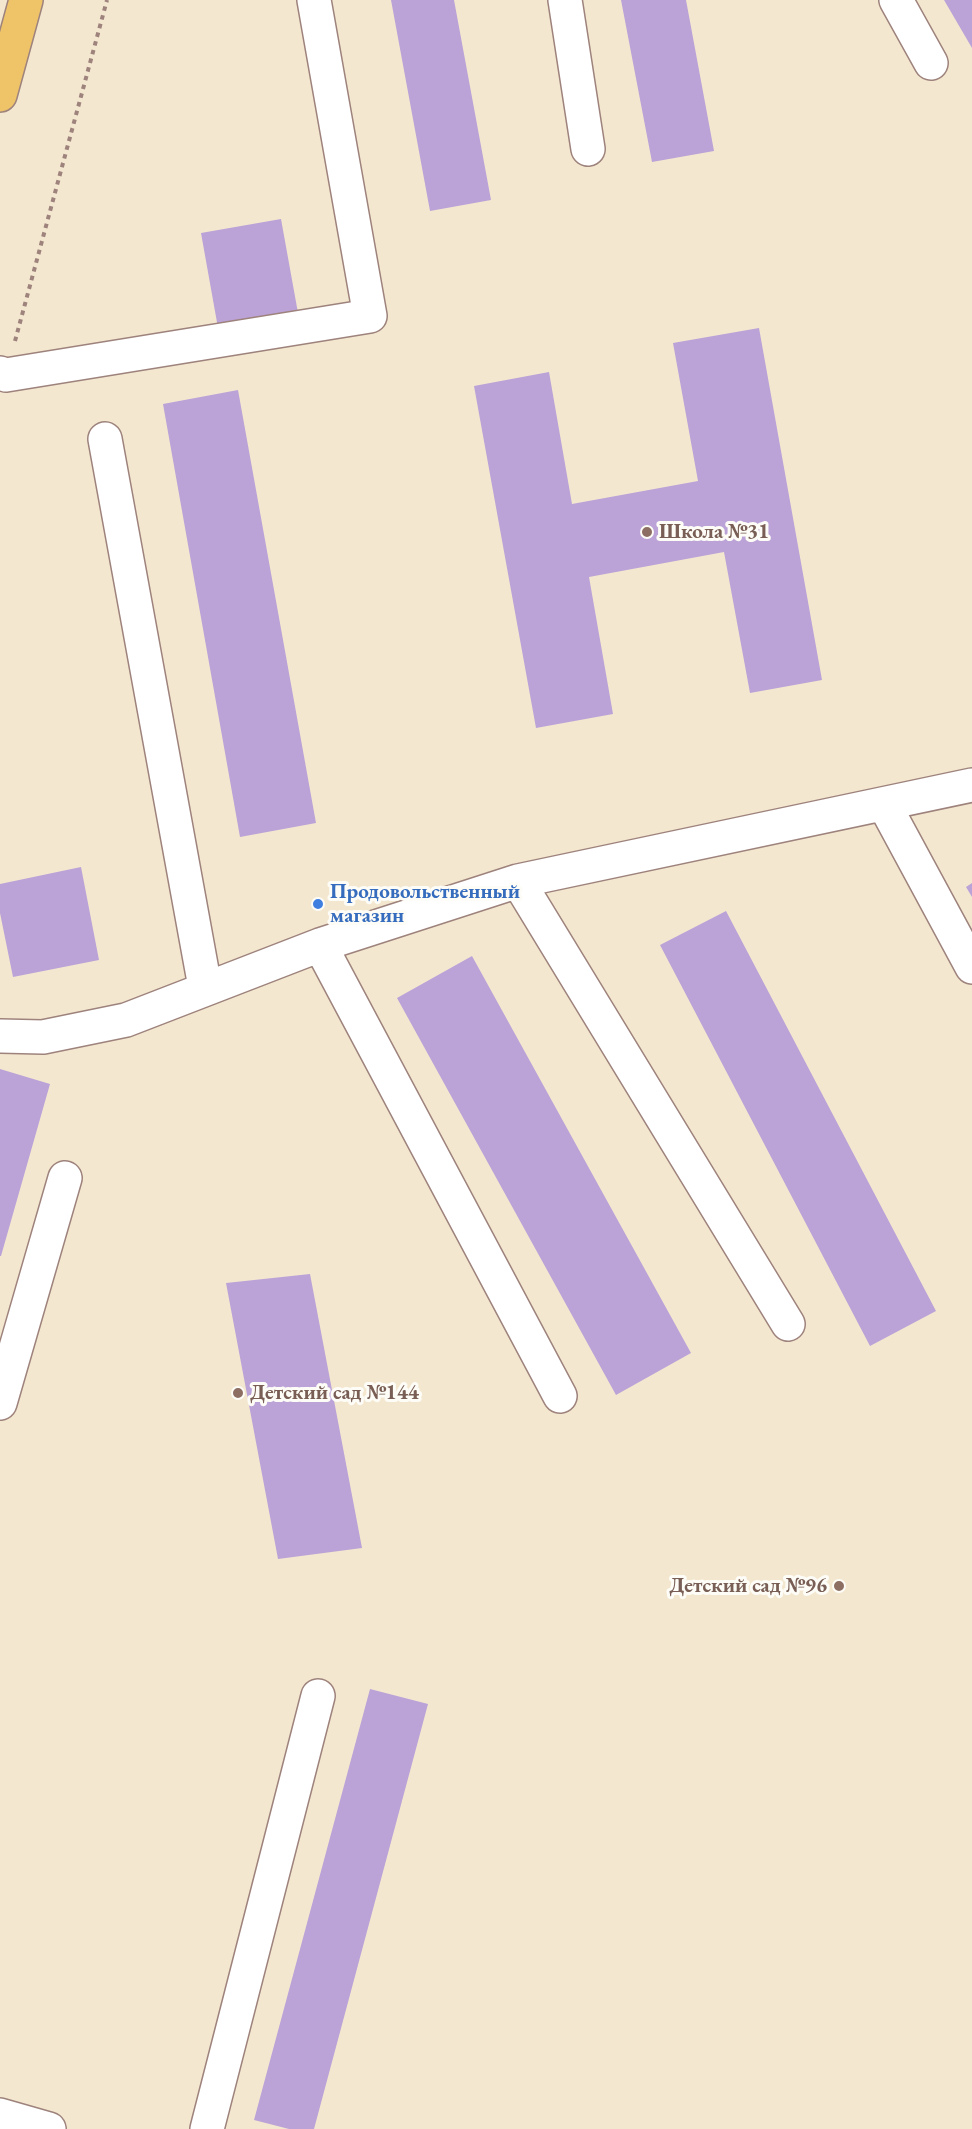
<!DOCTYPE html>
<html>
<head>
<meta charset="utf-8">
<style>
	body { margin:0 }
	canvas { display:block; background:#f3e7cf }
</style>
</head>
<body>
<canvas width="972" height="2129"></canvas>
<script>
const ctx = document.querySelector('canvas').getContext('2d');
ctx.lineJoin = 'round';
function fill(path, color) { ctx.fillStyle = color; ctx.fill(path, 'evenodd'); }
function stroke(path, color, width, dash) { ctx.strokeStyle = color; ctx.lineWidth = width; ctx.lineCap = dash ? 'butt' : 'round'; ctx.setLineDash(dash || []); ctx.stroke(path); }
function write(font, color, halo, rows, align = 'center') {
  ctx.font = font + ' "EB Garamond",serif'; ctx.lineWidth = 6; ctx.setLineDash([]); ctx.textBaseline = 'middle'; ctx.strokeStyle = halo; ctx.fillStyle = color; for (const [text, x, y, turn = 0] of rows) {
    ctx.save(); ctx.translate(x, y); ctx.rotate((+turn || 0) * Math.PI / 180); ctx.textAlign = isNaN(turn) ? turn : align; if (halo) ctx.strokeText(text, 0, 0); ctx.fillText(text, 0, 0); ctx.restore();
  }
}
fill(new Path2D(`
	M391,0H454L491,200L430,211Z
	M621,0H686L714,151L652,162Z
	M944,0H972V48Z
	M281,219L298,313L218,328L201,233Z
	M759,328L822,680L750,693L724,552L589,577L613,714L536,728L474,386L549,372L572,504L698,481L673,343Z
	M238,390L316,823L240,837L163,404Z
	M81,867L99,960L13,977L0,913V884Z
	M972,883V897L966,887Z
	M726,911L936,1311L870,1346L660,945Z
	M472,956L691,1353L616,1395L397,998Z
	M0,1069L50,1084L1,1256H0Z
	M310,1274L362,1548L278,1559L226,1283Z
	M370,1689L428,1704L314,2129H289L254,2120Z`), '#bba3d8');
const minor = new Path2D(`
	M565,0L588,149
	M896,0L931,63
	M0,373L6,375L370,316L314,0
	M105,439L205,987
	M884,804L972,967
	M518,881L788,1324
	M320,945L560,1396
	M0,1036L43,1037L126,1020L320,945L518,881L972,785
	M0,1403L65,1178
	M0,2115L49,2129
	M207,2129L318,1696`);
const major = new Path2D(`
	M0,95L26,0`);
stroke(minor, '#9e837d', 36);
stroke(major, '#9e837d', 36);
stroke(new Path2D(`
	M15,341L107,0`), '#9e837d', 4, [4.5, 4.5]);
stroke(minor, '#fff', 33);
stroke(major, '#efc469', 33);
for (const [x, y, r, color] of [
	[647,532,6,"#8d6e63"],
	[318,904,6,"#3f7fe0"],
	[238,1393,6,"#8d6e63"],
	[839,1586,6,"#8d6e63"]
]) { const dot = new Path2D(); dot.arc(x, y, r, 0, 2 * Math.PI); ctx.fillStyle = color; ctx.fill(dot); stroke(dot, '#fdfcf7', 2); }
write('bold 21px', '#785e54', '#fdfcf7', [
	["Школа №31",659,532],
	["Детский сад №144",250,1393],
	["Детский сад №96",827,1586,"right"]
], 'left');
write('bold 21px', '#366cbe', '#fdfcf7', [
	["Продовольственный",330,892],
	["магазин",330,916]
], 'left');
</script>
</body>
</html>
